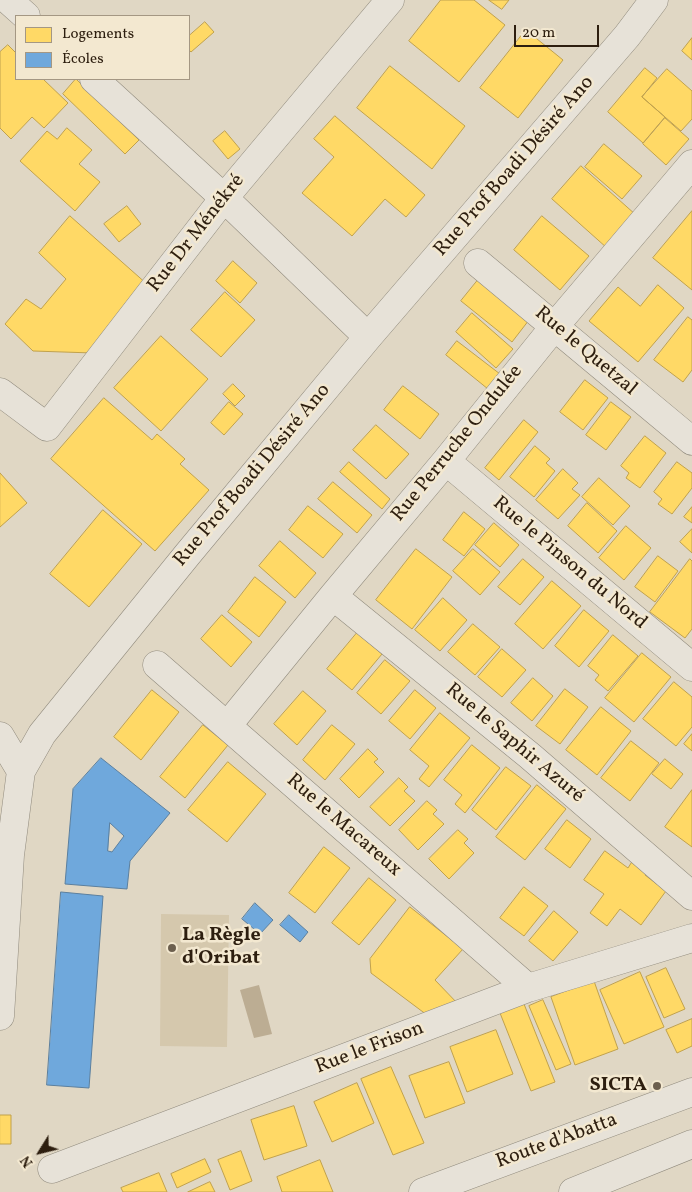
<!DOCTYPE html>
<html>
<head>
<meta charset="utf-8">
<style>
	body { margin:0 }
	#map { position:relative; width:692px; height:1192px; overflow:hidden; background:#e0d7c4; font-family:Vollkorn,serif }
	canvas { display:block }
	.legend { position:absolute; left:15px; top:15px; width:175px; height:65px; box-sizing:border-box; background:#f3e8d0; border:1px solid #a49783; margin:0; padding:6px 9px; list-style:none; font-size:15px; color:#2d1e0f }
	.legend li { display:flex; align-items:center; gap:10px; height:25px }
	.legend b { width:25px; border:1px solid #a49783 }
	.north { position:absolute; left:15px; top:1127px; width:50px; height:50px; -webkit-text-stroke:4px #f3e8d0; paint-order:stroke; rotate:234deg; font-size:14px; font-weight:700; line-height:20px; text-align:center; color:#2d1e0f }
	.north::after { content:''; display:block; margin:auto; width:18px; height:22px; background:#2d1e0f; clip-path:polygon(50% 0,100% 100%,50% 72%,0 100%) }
	.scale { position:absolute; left:514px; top:25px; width:85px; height:22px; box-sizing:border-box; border:2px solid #2d1e0f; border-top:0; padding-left:6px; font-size:15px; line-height:18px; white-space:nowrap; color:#2d1e0f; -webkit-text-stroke:4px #f3e8d0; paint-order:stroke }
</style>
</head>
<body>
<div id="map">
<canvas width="692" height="1192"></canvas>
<ul class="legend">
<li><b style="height:14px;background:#ffd966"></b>Logements</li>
<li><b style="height:14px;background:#6fa8dc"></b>Écoles</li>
</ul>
<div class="north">N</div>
<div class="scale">20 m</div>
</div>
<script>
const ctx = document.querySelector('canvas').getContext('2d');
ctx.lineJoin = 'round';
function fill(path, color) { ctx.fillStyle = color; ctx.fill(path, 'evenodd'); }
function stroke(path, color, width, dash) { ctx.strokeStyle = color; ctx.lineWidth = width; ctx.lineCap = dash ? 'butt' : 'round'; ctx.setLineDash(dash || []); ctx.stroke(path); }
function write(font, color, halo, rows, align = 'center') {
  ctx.font = font + ' Vollkorn,serif'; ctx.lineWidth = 5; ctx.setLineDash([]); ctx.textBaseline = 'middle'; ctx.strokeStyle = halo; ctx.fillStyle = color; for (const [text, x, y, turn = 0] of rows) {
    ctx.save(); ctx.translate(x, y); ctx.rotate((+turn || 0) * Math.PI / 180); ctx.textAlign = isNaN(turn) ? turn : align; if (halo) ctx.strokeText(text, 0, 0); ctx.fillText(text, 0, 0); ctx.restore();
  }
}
fill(new Path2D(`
	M161,914L229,915L227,1047L160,1046Z`), '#d5c8ad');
fill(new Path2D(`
	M259,985L272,1034L254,1038L240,990Z`), '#bcad93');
const homes = new Path2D(`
	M441,0H474L505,25L459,82L409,41Z
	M489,0H509L502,9Z
	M205,22L214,32L191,52L189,50V36Z
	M526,30L563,60L518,118L480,88Z
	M692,38V60L682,51Z
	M8,45L16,53V79H43L68,103L44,128L32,117L11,139L0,128V52Z
	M390,66L465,126L432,169L357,108Z
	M645,68L657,78L642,97L665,117L643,143L608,112Z
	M667,69L692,91V119L681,131L642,97Z
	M76,79L139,140L125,154L63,94Z
	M335,116L425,195L406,217L385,199L352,236L302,193L334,157L314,139Z
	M665,118L689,139L666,165L643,144Z
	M67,128L92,150L79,164L100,182L75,211L20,161L47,131L57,139Z
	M225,131L240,149L228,159L213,141Z
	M604,144L642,176L622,199L585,167Z
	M581,166L636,215L607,248L552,199Z
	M127,206L141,224L119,242L104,224Z
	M692,211V290L653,258Z
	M70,216L148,285L93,353L33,351L5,324L26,299L41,309L66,279L39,253Z
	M542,216L589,256L560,290L514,250Z
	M233,261L257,283L240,303L216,281Z
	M478,280L529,320L512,342L461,301Z
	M658,285L684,308L638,362L589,321L618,287L640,306Z
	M225,292L255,320L221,357L191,330Z
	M472,313L513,349L496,368L456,332Z
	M688,317L692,320V370L683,382L654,360Z
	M161,336L208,379L161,431L114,388Z
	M457,341L500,374L488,389L446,355Z
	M585,380L608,398L583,430L560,412Z
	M233,384L245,396L235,406L223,394Z
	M403,386L439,414L420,439L384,410Z
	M104,398L152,440L157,434L185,459L180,464L209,490L155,551L51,459Z
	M229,402L243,414L224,435L211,423Z
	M611,402L631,417L606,450L586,435Z
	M524,420L538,432L499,480L485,468Z
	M376,425L409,454L386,479L353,450Z
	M645,436L666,453L640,488L626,478L629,473L621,466Z
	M535,446L550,459L546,463L555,471L534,497L510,477Z
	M349,462L390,499L382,509L340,472Z
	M677,462L692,473V488L672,514L658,504L662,499L654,492Z
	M563,469L578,483L572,489L580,495L558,519L536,500Z
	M0,473L27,503L0,527Z
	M599,478L630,506L613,525L582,497Z
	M333,482L372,515L357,533L318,499Z
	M587,503L617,531L598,553L568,526Z
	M308,506L343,534L323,558L289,530Z
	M692,507V523L684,517Z
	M103,510L142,544L89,607L50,574Z
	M464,512L485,529L464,556L443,540Z
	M494,523L519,545L500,567L475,545Z
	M626,526L651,548L624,580L599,558Z
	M692,529V553L680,542Z
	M280,541L316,573L295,598L259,566Z
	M416,549L452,577L412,629L376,600Z
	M473,549L500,572L480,595L453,571Z
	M658,556L678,571L655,602L635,587Z
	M523,559L544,577L520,605L498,587Z
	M690,559L692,561V629L685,638L650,612Z
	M255,577L286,602L259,637L228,612Z
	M552,581L581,606L543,649L515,624Z
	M443,598L467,620L440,651L415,630Z
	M584,610L609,631L579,667L555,646Z
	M222,615L252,642L231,667L201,639Z
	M473,624L500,647L475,675L448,652Z
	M357,633L382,654L352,690L327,669Z
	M613,635L638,656L608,691L595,680L599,675L588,666Z
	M502,649L526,670L502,697L478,677Z
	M642,653L671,677L634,722L605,698Z
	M385,660L410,681L381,714L357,693Z
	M533,678L553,696L532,721L511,703Z
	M674,682L692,697V727L676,746L643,719Z
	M565,689L588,707L560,744L536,726Z
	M152,690L179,712L141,760L114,737Z
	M415,690L436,708L410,739L389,721Z
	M303,691L326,711L297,745L274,724Z
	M601,707L631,731L597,775L566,750Z
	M440,713L470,738L429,787L419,779L429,766L410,750Z
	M203,725L228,745L185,798L160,777Z
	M332,725L355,744L325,780L303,760Z
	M692,734V751L684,744Z
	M631,741L659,763L630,801L601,778Z
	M472,745L500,768L465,813L455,804L462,795L444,780Z
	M368,749L378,759L374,762L384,772L359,798L340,779Z
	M665,759L683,774L671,789L652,774Z
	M228,762L266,794L227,842L188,810Z
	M506,767L531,786L496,830L472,810Z
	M399,778L408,787L404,791L415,801L390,826L370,807Z
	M537,785L566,809L525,860L496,837Z
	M692,790V847L665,827Z
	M427,801L437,810L433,814L444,824L418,850L399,830Z
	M567,820L591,839L570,868L545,849Z
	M458,830L468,839L464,843L474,853L449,879L429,859Z
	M324,847L350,868L315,913L289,893Z
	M605,851L628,868L633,860L648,871L645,875L666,891L641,925L620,909L607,926L590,913L604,894L584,880Z
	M369,878L396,900L359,945L332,923Z
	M524,887L548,906L524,936L500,918Z
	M410,907L463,949L435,980L460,1006L427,1015L371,973L370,959Z
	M554,911L578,932L553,961L529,941Z
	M666,968L685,1009L664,1018L646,977Z
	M640,972L664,1027L624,1044L600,990Z
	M594,981L618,1049L575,1065L551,997Z
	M543,1000L571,1064L556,1070L529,1006Z
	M524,1004L555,1082L531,1091L500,1013Z
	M692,1019V1046L677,1053L666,1030Z
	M496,1030L513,1074L467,1092L450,1047Z
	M449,1062L465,1103L425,1118L409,1076Z
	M391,1067L424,1143L393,1155L361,1079Z
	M357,1083L374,1123L332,1142L314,1102Z
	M294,1106L307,1146L264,1160L251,1120Z
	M0,1115H11V1144H0Z
	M241,1151L252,1181L230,1190L218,1160Z
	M205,1159L211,1172L177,1188L171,1174Z
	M320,1160L333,1192H282L277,1177Z
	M159,1173L167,1192H123L121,1188Z
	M210,1182L215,1192H188Z`);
fill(homes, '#ffd966');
stroke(homes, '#c0a14c', 1);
const schools = new Path2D(`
	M101,758L170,813L130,861L127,889L65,884L73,789ZM110,823L124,836L112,852L108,851Z
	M61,892L103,896L89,1088L47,1085Z
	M255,903L273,920L260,934L242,919Z
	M289,915L308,932L300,942L280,925Z`);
fill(schools, '#6fa8dc');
stroke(schools, '#5b7f9e', 1);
const minor = new Path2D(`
	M8,0L26,16
	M94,79L224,198L368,337
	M478,263L692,441
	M0,392L47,427L224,198L390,0
	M446,461L692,667
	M333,596L530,756L692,896
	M157,665L528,988
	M227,726L333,596L446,461L554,327L692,164
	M0,736L21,771
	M0,1016L10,855L21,771L42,734L187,555L368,337L627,36L654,0
	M52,1169L528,988L692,938
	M423,1192L692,1092
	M573,1192L692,1144`);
stroke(minor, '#918b7e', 29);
stroke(minor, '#e7e2d8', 28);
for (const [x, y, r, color] of [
	[172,948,5,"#6c5f4e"],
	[657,1086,5,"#6c5f4e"]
]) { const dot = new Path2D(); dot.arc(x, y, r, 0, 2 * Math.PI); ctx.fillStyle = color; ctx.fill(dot); stroke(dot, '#f3e8d0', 2); }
write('20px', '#2d1e0f', '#f3e8d0', [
	["Rue Prof Boadi Désiré Ano",515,167,-49],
	["Rue Dr Ménékré",197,234,-52],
	["Rue le Quetzal",585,352,40],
	["Rue Perruche Ondulée",458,444,-51],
	["Rue Prof Boadi Désiré Ano",253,476,-50],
	["Rue le Pinson du Nord",569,564,40],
	["Rue le Saphir Azuré",514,744,40],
	["Rue le Macareux",343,826,41],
	["Rue le Frison",370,1049,-21],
	["Route d'Abatta",557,1142,-20]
]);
write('bold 20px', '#2d1e0f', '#f3e8d0', [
	["La Règle",182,936],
	["d'Oribat",182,959],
	["SICTA",647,1086,"right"]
], 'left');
</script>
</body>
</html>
